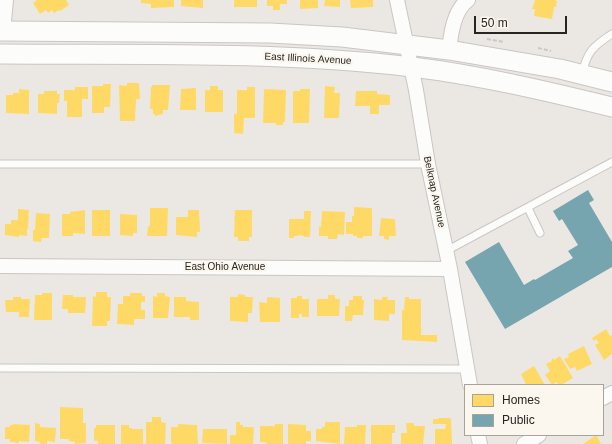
<!DOCTYPE html>
<html>
<head>
<meta charset="utf-8">
<style>
	body { margin:0 }
	#map { position:relative; width:612px; height:444px; overflow:hidden; background:#ebe8e4; font-family:Arial,sans-serif }
	canvas { display:block }
	.legend { position:absolute; left:464px; top:384px; width:140px; height:52px; box-sizing:border-box; background:#fbf6ee; border:1px solid #a6a29c; margin:0; padding:5px 7px; list-style:none; font-size:12px; color:#272522 }
	.legend li { display:flex; align-items:center; gap:8px; height:20px }
	.legend b { width:20px; border:1px solid #a6a29c }
	.scale { position:absolute; left:474px; top:16px; width:93px; height:18px; box-sizing:border-box; border:2px solid #272522; border-top:0; padding-left:5px; font-size:12px; line-height:14px; white-space:nowrap; color:#272522; -webkit-text-stroke:3px #fbf6ee; paint-order:stroke }
</style>
</head>
<body>
<div id="map">
<canvas width="612" height="444"></canvas>
<ul class="legend">
<li><b style="height:11px;background:#ffd966"></b>Homes</li>
<li><b style="height:11px;background:#76a5af"></b>Public</li>
</ul>
<div class="scale">50 m</div>
</div>
<script>
const ctx = document.querySelector('canvas').getContext('2d');
ctx.lineJoin = 'round';
function fill(path, color) { ctx.fillStyle = color; ctx.fill(path, 'evenodd'); }
function stroke(path, color, width, dash) { ctx.strokeStyle = color; ctx.lineWidth = width; ctx.lineCap = dash ? 'butt' : 'round'; ctx.setLineDash(dash || []); ctx.stroke(path); }
function write(font, color, halo, rows, align = 'center') {
  ctx.font = font + ' Arial,sans-serif'; ctx.lineWidth = 4; ctx.setLineDash([]); ctx.textBaseline = 'middle'; ctx.strokeStyle = halo; ctx.fillStyle = color; for (const [text, x, y, turn = 0] of rows) {
    ctx.save(); ctx.translate(x, y); ctx.rotate((+turn || 0) * Math.PI / 180); ctx.textAlign = isNaN(turn) ? turn : align; if (halo) ctx.strokeText(text, 0, 0); ctx.fillText(text, 0, 0); ctx.restore();
  }
}
fill(new Path2D(`
	M37,0H66L69,5L60,11L59,10L54,13L52,10L48,13L46,10L40,14L33,3Z
	M141,0H174V7L151,8V4L141,3Z
	M181,0H203V8L181,6Z
	M234,0H257V7H234Z
	M267,0H287V4H280V10H273V6H267Z
	M300,0H318V8L300,9Z
	M325,0H340V7L324,6Z
	M350,0H373V7L351,8Z
	M535,0H555L557,1L556,7H554L552,19L534,16L535,9H532Z
	M127,83H139L140,99H136L135,121H120L119,85L127,86Z
	M103,84H111L110,107H104V113H92V86H103Z
	M152,85H170L168,110H163V114L155,116V114H153V109H150L151,87H152Z
	M210,86H218V90H223V112H205V90H210Z
	M325,86L335,87L334,93H340L339,118H324Z
	M75,87H88V99H82V117H67V101H64V90H75Z
	M247,87H255V118H244L243,134L234,133V114H237V90H247Z
	M196,88V110H180L181,89Z
	M19,89L29,90V114L6,113V95H13V93H19Z
	M264,89L286,90L285,122H283V125H276V123H263Z
	M300,89H310L309,123H293V91H300Z
	M44,91H57V94H60L59,103H57V114L38,113V94H44Z
	M356,91H377V94L390,95V105H379V114H370V106H355Z
	M354,207L372,208V236H363V238H357V236H353V234H346V222H352V216H354Z
	M150,208H168L167,236H147L148,226H150Z
	M18,209L29,210L28,229H27V236L19,235V237L5,235V224H11V220H18Z
	M85,210V234L73,233V236H62V214H70V212Z
	M92,210H110V236H92Z
	M188,210H199L200,232H197V237L176,235V217H188Z
	M235,210H252V237H249V241H238V237H234Z
	M304,211H311L310,237H304V236L298,235V236H294V238H289V219H304Z
	M322,211L345,212L344,235L338,234L337,239H328V236H319V227H321Z
	M36,213L50,214L49,238H42L41,242L33,241V230H35Z
	M120,214L137,215V233H133V236L120,235Z
	M381,218L395,219L396,236H389V240L384,239V236H379Z
	M96,292H107V297H111L110,321H107V326H92L93,296L96,297Z
	M42,293H52V320H34L35,295H42Z
	M130,293H142V296H145V302H141V310H145V319H134V325L117,324L118,304H123V296H130Z
	M157,293H165V296L170,297L168,318H153V296L157,297Z
	M238,294L245,295V297H253L252,313H248V322L230,321V297H238Z
	M63,295H73V297H86L85,313H68V309H62Z
	M328,295H335V299H340L339,316H317V299H328Z
	M297,296H302V299H309V317H302V314H299V318H291V298H297Z
	M353,296H362V300H364L363,315H353L352,321H345V306H349V300H353Z
	M13,297H21V299H30L29,317H19V312H6L5,300H13Z
	M174,297H186V301L199,302V320H190V317H174Z
	M267,297L280,298V322H260L259,302L267,303Z
	M382,297H388L387,300H395V314H389V321L374,320V299L382,300Z
	M405,297H409V299H421V335H437V342L402,340V310H404Z
	M606,329L610,336L612,335V354L604,360L595,345L599,343L596,339L594,341L592,338Z
	M584,346L592,364L577,371L575,367L570,369L564,359L569,357L568,354Z
	M560,356L573,378L561,385H558L557,382L552,385L545,375L550,371L546,364L552,361L551,360L553,358L554,360Z
	M534,366L545,385H526L521,374Z
	M60,407L83,408V423H86V443L75,444V442L69,441V439H60Z
	M152,417H161V422L166,423L165,444H146V422H152Z
	M438,418H451L452,444H435V429H445L446,424H433V419H438Z
	M236,422H240V425H243V427H254L253,444H230V435H236Z
	M325,422H340V444L316,441V429H322V427H325Z
	M35,423L40,424V427L56,428L55,442L47,441V444H40V442L35,441Z
	M406,423H414V426H425L423,444H401V433H407Z
	M13,424L30,425L29,442L19,441V443H15V442H10V439H5V427H10V425H13Z
	M178,424L197,425L198,444H173L171,443V427H178Z
	M275,424H283V444H266V442H260V426H275Z
	M288,424L306,425V431H311V441H306V444H288Z
	M96,425H115V444H98V441H94V428H96Z
	M121,425H129V428H132V429H143V444H121Z
	M357,425H366L365,444H344L345,427H357Z
	M371,425H395V433H392V444H371Z
	M203,429H227V444L202,443Z
	M596,435L601,444H583Z`), '#ffd966');
fill(new Path2D(`
	M588,190L594,200L589,203L612,242V267L505,329L465,262L499,242L524,285L534,279L535,280L573,258L568,251L578,245L562,219L559,221L553,211Z`), '#76a5af');
const service = new Path2D(`
	M582,74C587,52 593,46 612,34
	M0,164H428
	M528,208L540,233
	M446,251L612,162
	M0,368L467,369`);
const minor = new Path2D(`
	M397,0L416,90L428,164L450,269L470,385
	M3,31L6,0
	M449,50C451,33 454,10 468,0
	M0,266L450,269
	M603,398L612,393
	M478,435L480,444
	M524,444L539,435`);
const secondary = new Path2D(`
	M0,31L270,33L342,37L449,50L560,69L612,82
	M0,54C137,55 275,51 412,67C479,75 546,91 612,107`);
stroke(service, '#c9c6c3', 9);
stroke(minor, '#c9c6c3', 16);
stroke(secondary, '#c9c6c3', 21);
stroke(new Path2D(`
	M487,39L504,42
	M538,48L551,51`), '#c9c8c6', 2, [4, 2]);
stroke(service, '#fcfcfb', 7);
stroke(minor, '#fcfcfb', 14);
stroke(secondary, '#fcfcfb', 19);
write('10px', '#272522', '#fbf6ee', [
	["East Illinois Avenue",308,59,3],
	["Belknap Avenue",434,192,78],
	["East Ohio Avenue",225,267]
]);
</script>
</body>
</html>
